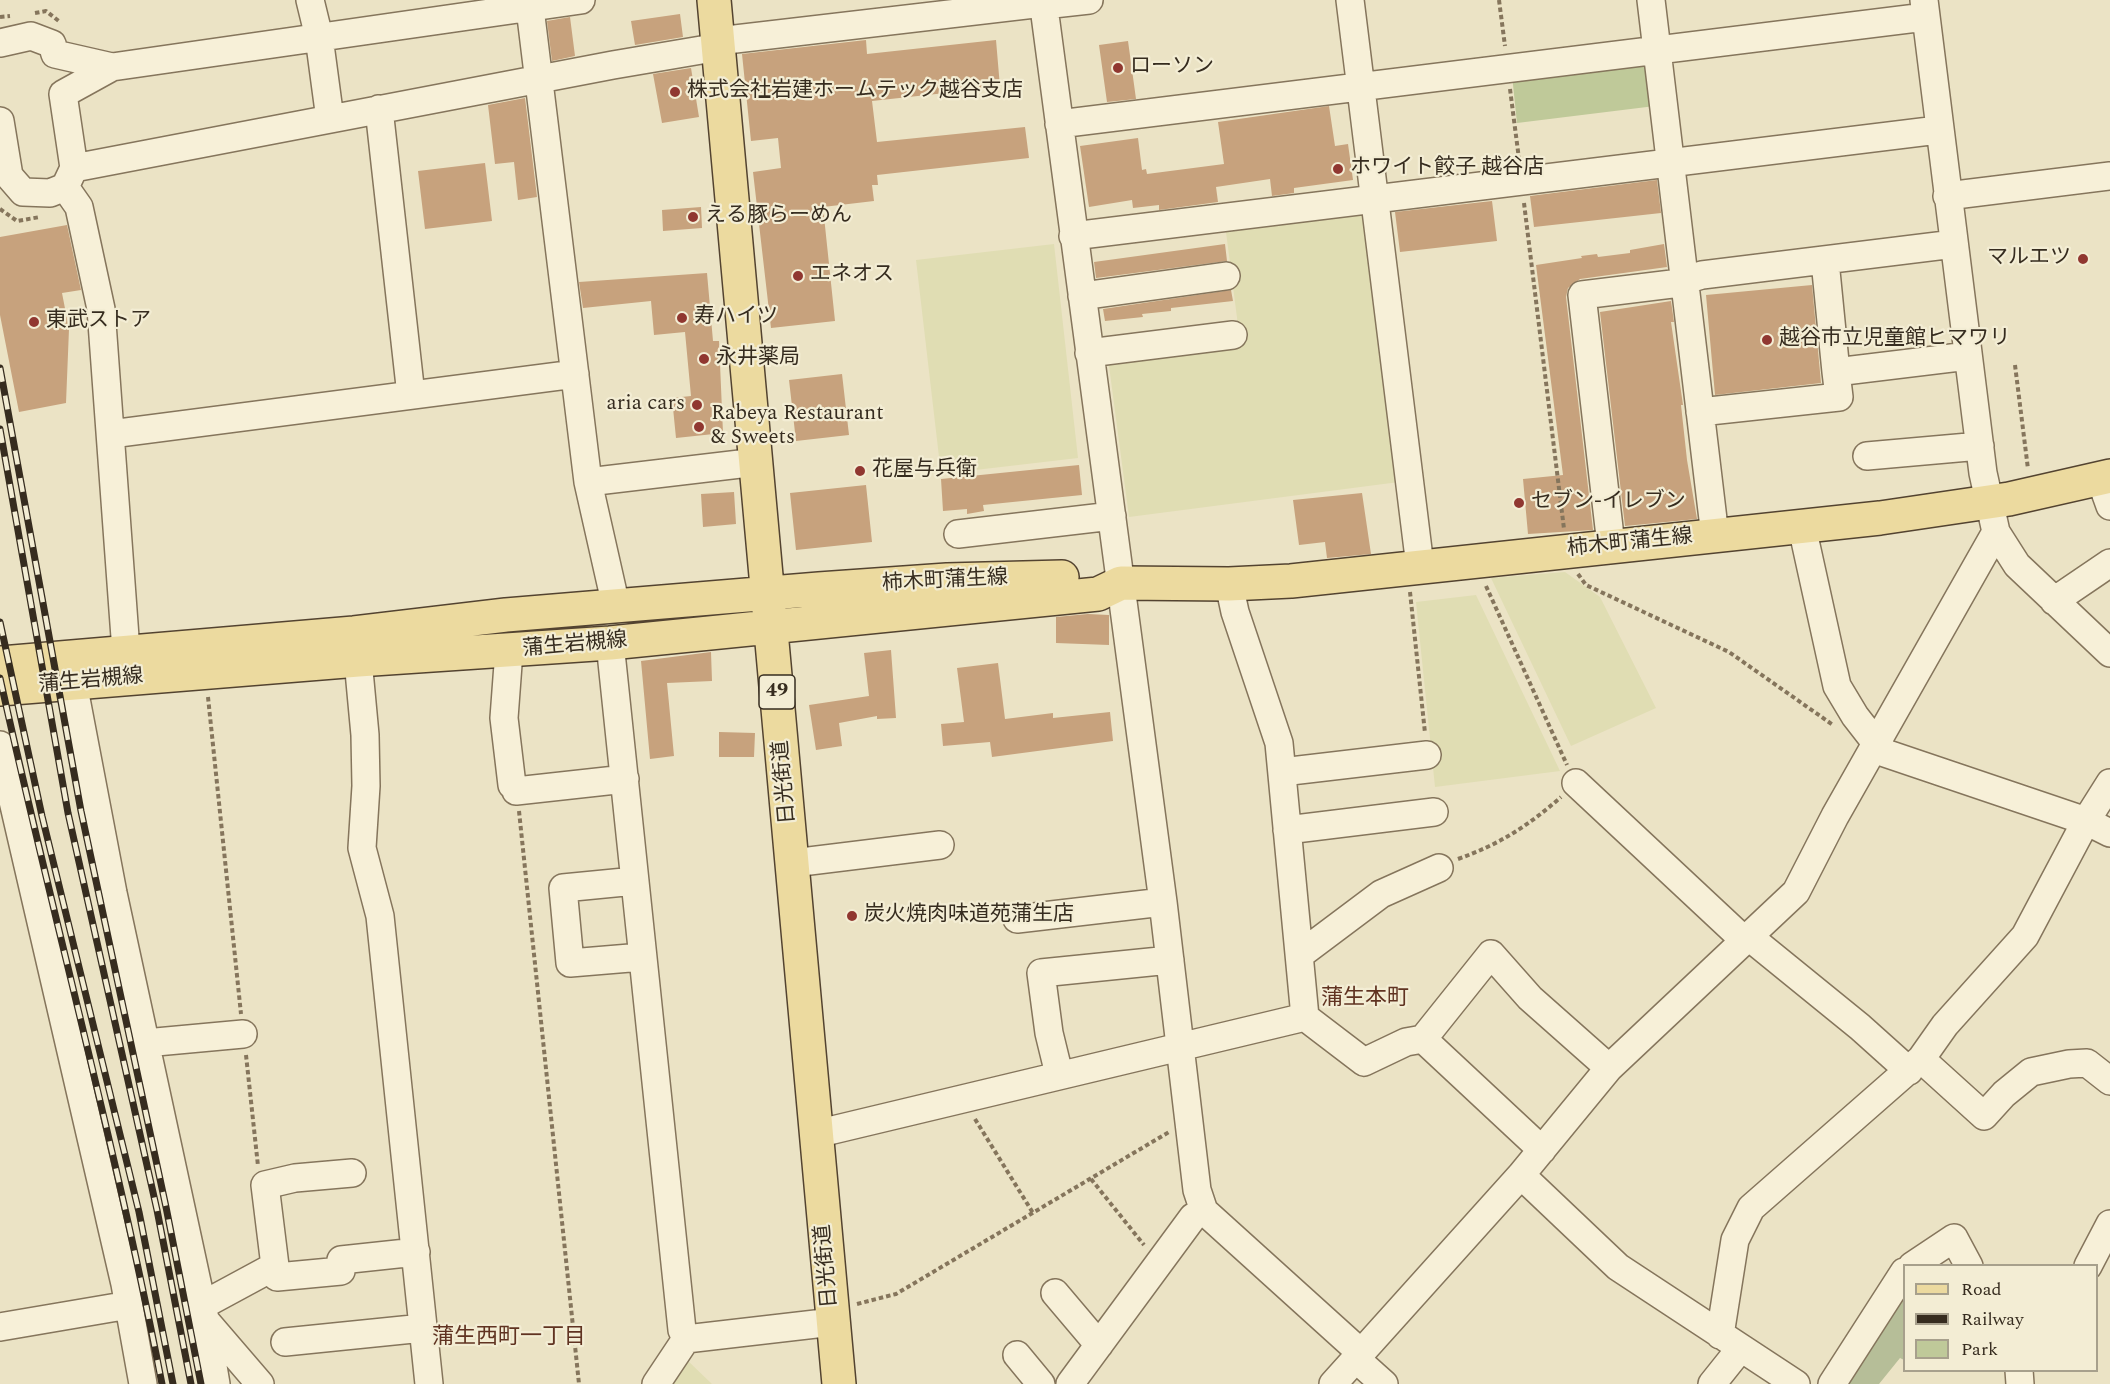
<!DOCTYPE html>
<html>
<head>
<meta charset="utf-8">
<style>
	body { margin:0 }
	#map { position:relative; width:2110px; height:1384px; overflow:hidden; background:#ebe3c5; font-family:Spectral,serif }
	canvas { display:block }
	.legend { position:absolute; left:1903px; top:1264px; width:195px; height:108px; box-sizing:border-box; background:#f3edd4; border:2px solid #a7a08c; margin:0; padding:8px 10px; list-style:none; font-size:18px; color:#362c1f }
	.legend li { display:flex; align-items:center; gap:12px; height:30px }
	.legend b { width:30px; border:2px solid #a7a08c }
</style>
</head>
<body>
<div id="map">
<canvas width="2110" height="1384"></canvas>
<ul class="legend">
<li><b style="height:8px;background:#ecda9f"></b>Road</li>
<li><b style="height:8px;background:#362c1f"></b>Railway</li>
<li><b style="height:16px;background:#bfc999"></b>Park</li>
</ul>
</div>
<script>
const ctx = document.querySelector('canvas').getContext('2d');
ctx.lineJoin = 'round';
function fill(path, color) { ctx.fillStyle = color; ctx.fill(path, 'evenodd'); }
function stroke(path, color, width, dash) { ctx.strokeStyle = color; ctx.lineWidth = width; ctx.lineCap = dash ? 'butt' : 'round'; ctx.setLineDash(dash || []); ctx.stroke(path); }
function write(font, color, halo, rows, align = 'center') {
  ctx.font = font + ' Spectral,"Noto Sans JP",serif'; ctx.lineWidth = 4.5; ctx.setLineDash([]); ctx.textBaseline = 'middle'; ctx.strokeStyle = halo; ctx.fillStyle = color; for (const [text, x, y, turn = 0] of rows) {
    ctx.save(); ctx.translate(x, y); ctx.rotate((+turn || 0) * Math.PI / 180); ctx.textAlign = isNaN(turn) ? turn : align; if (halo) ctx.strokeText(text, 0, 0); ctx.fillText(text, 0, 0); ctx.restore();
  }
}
fill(new Path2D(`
	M1363,214L1399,482L1129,517L1108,358L1240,341L1226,232Z
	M1054,244L1078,458L941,474L916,260Z
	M1565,572L1600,597L1656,708L1571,746L1491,578Z
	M1476,595L1560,771L1435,787L1416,602Z
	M687,1360L712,1384H671Z`), '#e0ddb3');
fill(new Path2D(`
	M1644,58L1655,106L1517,123L1512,75Z`), '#bfc999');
fill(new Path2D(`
	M1904,1277V1360L1900,1358L1879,1384H1838Z`), '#b6be98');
fill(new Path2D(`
	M680,14L683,37L635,45L631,21Z
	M570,17L575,56L552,61L547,21Z
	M866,40L867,54L996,40L1000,87L872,101L877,142L1025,127L1029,158L877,175L878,185H872L874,201L823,207L835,321L771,328L753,172L781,168L778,138L751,141L742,54Z
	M1128,41L1136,99L1107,102L1099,45Z
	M691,68L699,117L662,123L653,74Z
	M525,98L537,197L518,200L514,162L495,164L488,105Z
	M1329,106L1335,146L1348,144L1353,180L1294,188V193L1272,196L1270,179L1216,187L1218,202L1159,210V205L1133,208L1132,200L1089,207L1080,146L1138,138L1142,170L1146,169L1147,174L1224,164L1218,122Z
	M485,163L492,221L425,229L418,171Z
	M1657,180L1661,213L1534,227L1530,196Z
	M1492,201L1497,241L1400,252L1395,212Z
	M701,207L702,228L663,231L662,210Z
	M67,225L81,290L62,293L69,329L66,403L19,412L0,315V237Z
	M1225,244L1227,261L1096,278L1094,262Z
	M1664,244L1667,267L1580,279L1568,288L1566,297L1593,530L1528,534L1523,479L1563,475L1536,265L1582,258L1581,256L1597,254L1598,257L1630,253V250Z
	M707,273L713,341H719L723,433L676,438L672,398L691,396L685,332L654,335L651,301L583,308L579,282Z
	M1812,285L1821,383L1715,395L1706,295Z
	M1231,290L1233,301L1171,308V311L1142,314L1143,317L1105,321L1103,309Z
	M1671,301L1674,322H1671L1683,405H1681L1687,460L1697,519L1625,526L1600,312Z
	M842,374L849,435L796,441L789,380Z
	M1079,465L1082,495L983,505L984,511L967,514V509L943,511L941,479Z
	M866,485L872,542L796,550L790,493Z
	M734,492L736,524L703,527L701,494Z
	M1362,493L1371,554L1327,558L1325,542L1299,545L1293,500Z
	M1088,614L1109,615V645L1056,643V617Z
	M891,650L896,718L877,719V716L839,723L842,746L816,750L809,705L869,696L864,653Z
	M711,652L712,681L667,683L674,756L650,759L641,661Z
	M998,663L1005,719L1053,713V718L1110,712L1113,741L992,757L990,742L943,746L941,724L964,722L957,668Z
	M719,732L755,733L754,757H719Z`), '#c7a27d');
const minor = new Path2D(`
	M310,0L319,37L330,119
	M529,0L588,482L616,606
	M1043,0L1163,902L1197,1190L1204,1211L1360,1352
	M1350,0L1420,566
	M1651,0L1715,536
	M1924,0L1983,473L1996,532L2017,565L2110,653
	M1044,5L1089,0
	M718,41L1043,3
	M0,43L31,36L52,44L55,54L112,67L63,94L74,168L65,187L50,193L23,192L9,176L0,121
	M112,67L581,0
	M379,109L411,395
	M1059,124L1925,17
	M74,168L613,65L719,47
	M65,187L79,207L101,309L126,651
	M1947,196L2110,176
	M1073,236L1938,130
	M1825,261L1836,372L1968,356
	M1082,296L1226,276
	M1089,353L1233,335
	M1700,412L1839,397L1836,372
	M111,434L575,374
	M1867,456L1980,446
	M2100,478L2110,506
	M588,482L757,462
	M1802,527L1837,686L1855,716L1876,743
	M958,534L1112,516
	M1611,545L1582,295L1672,284L1702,275L1954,244
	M1229,584L1235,612L1279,743L1305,1017L1364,1062L1406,1042L1423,1039L1542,1150
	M2054,601L2110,563
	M610,643L682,1330L686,1339
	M509,651L504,718L512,785
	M358,660L365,735L366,786L362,848L380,916L429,1384
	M73,683L113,893L205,1319L216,1384
	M0,745L125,1284L143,1384
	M1873,749L2086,821L2110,833
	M1282,772L1427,755
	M1576,783L1744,940
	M516,791L625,779
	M1287,830L1434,812
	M793,863L940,845
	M635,881L563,888L570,963L642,957
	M1017,919L1163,902
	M1748,936L1860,1027L1909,1071
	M1301,954L1381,894L1439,868
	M1423,1039L1491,954L1530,998L1609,1068
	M145,1043L243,1034
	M1921,1059L1984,1116L2004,1094L2031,1072L2069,1064L2087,1063L2110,1081
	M1059,1074L1049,1033L1041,973L1170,960
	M816,1134L1305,1017
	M1521,1175L1618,1267L1796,1384
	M275,1266L265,1185L295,1178L352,1173
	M1912,1266L1954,1238L1969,1266
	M2088,1266L2110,1224
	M1055,1293L1099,1345
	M201,1306L275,1266L277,1277L341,1271V1260L416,1252
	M205,1320L260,1384
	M0,1327L129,1305
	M1720,1335L1735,1240L1751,1208L1921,1059L1945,1025L2025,936L2086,821L2110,783
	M285,1342L423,1328
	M1017,1355L1041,1384
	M1355,1358L1384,1384
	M2019,1370L2020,1384
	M656,1384L686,1339L833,1322
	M1070,1384L1193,1217L1204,1211
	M1333,1384L1521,1175L1609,1068L1796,892L1835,816L1996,532
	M1712,1384L1740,1349
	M1832,1384L1904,1272`);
const major = new Path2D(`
	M714,0L839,1384
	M0,663L354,633L506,615L819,589L947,580L1062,577
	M0,689L358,660L610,643L1098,594L1121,583L1229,584L1291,581L1880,518L2009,499L2110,476`);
stroke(minor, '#85755c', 30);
stroke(major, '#534330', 36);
stroke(new Path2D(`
	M1499,0L1505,46
	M35,13L46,11L60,22
	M0,17L10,16
	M1510,89L1519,159
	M1524,203L1564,529
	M0,209L17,221L40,217
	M2015,365L2028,469
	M1578,574L1586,585L1729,652L1833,725
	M1486,586L1567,765
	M1410,592L1425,733
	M208,697L241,1014
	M519,811L579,1384
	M1458,859C1500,844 1528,826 1561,797
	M246,1055L258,1166
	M975,1119L1033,1213
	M1091,1179L1144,1245
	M857,1304L896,1294L1169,1132`), '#85755c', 4, [4.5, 3]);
stroke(minor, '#f7f0d8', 27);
stroke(major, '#ecda9f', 33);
const rail = new Path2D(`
	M0,368L81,811L166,1207L201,1384
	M0,429L68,813L157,1210L191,1384
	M0,622L42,816L139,1212L173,1384
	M0,678C52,914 116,1147 162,1384`);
stroke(rail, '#362c1f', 7);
stroke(rail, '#f3edd4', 4.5, [14]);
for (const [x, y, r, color] of [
	[1118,68,6,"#903730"],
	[675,92,6,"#903730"],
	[1338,169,6,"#903730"],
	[693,217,6,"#903730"],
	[2083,259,6,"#903730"],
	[798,276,6,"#903730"],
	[682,318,6,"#903730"],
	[34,322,6,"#903730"],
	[1767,340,6,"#903730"],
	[704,359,6,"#903730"],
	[697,405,6,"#903730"],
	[699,427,6,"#903730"],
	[860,471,6,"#903730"],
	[1519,503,6,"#903730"],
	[852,916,6,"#903730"]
]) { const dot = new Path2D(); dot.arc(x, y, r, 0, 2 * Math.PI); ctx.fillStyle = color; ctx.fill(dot); stroke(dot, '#f3edd4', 2); }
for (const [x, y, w] of [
	[777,692,36]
]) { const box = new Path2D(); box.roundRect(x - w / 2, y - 17, w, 34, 4.5); ctx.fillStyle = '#f3edd4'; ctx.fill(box); stroke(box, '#362c1f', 1.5); }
write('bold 20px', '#362c1f', null, [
	["49",777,692]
]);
write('21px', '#362c1f', '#f3edd4', [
	["ローソン",1130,68],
	["株式会社岩建ホームテック越谷支店",687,92],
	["ホワイト餃子 越谷店",1350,169],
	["える豚らーめん",705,217],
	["マルエツ",2071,259,"right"],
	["エネオス",810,276],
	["寿ハイツ",694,318],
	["東武ストア",46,322],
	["越谷市立児童館ヒマワリ",1779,340],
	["永井薬局",716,359],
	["aria cars",685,405,"right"],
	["Rabeya Restaurant",711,415],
	["& Sweets",711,439],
	["花屋与兵衛",872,471],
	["セブン-イレブン",1531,503],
	["炭火焼肉味道苑蒲生店",864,916]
], 'left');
write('21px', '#362c1f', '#f3edd4', [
	["柿木町蒲生線",1630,544,-6],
	["柿木町蒲生線",945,582,-3],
	["蒲生岩槻線",575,646,-5],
	["蒲生岩槻線",91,682,-5],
	["日光街道",786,782,-95],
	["日光街道",828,1266,-95]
]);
write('22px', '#603321', '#f3edd4', [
	["蒲生本町",1365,1000],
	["蒲生西町一丁目",509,1339]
]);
</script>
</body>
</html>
